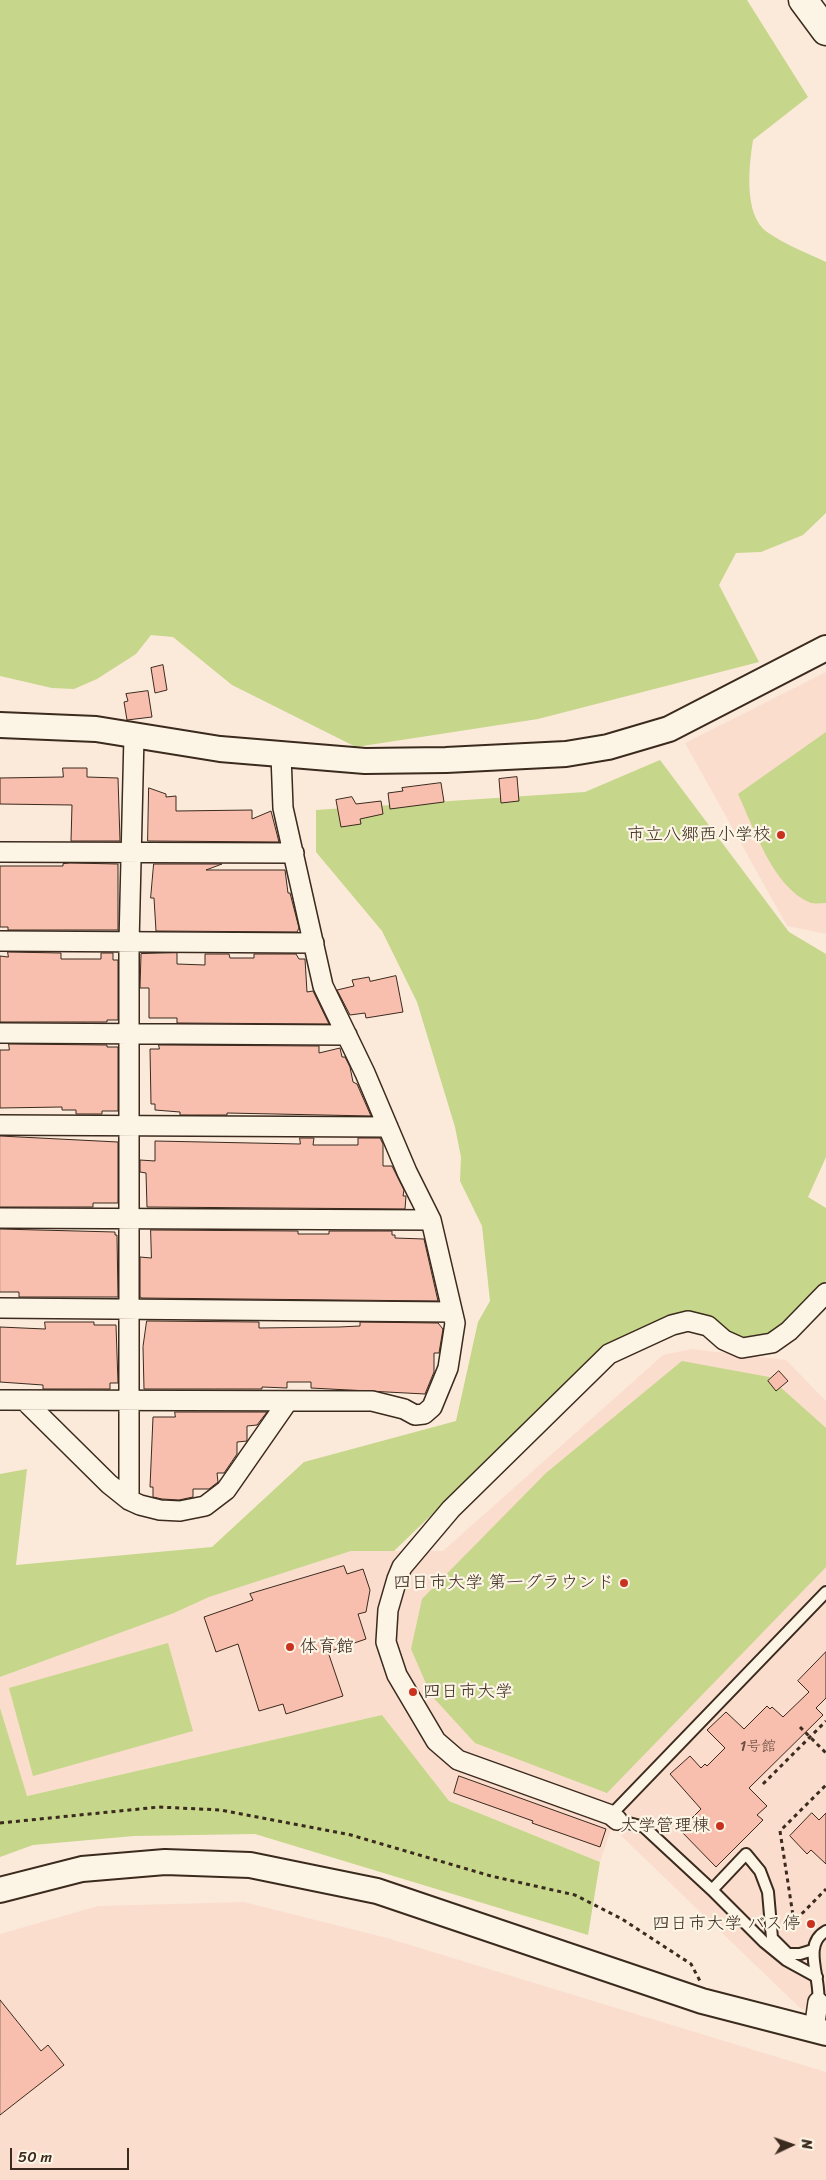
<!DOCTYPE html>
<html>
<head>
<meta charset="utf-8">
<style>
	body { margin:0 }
	#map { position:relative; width:826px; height:2180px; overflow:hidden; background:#fbeada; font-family:Sriracha,sans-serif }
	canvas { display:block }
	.north { position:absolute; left:766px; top:2120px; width:50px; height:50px; -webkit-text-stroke:4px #fcf5e5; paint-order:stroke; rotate:87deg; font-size:14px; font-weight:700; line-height:20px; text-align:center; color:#3b2a1e }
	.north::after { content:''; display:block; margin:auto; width:18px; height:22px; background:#3b2a1e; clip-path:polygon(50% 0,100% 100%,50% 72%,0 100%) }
	.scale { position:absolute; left:10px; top:2148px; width:119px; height:22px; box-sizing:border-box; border:2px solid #3b2a1e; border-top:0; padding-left:6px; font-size:15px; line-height:18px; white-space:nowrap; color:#3b2a1e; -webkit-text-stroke:4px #fcf5e5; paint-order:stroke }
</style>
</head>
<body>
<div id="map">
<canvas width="826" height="2180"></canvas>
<div class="north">N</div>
<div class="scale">50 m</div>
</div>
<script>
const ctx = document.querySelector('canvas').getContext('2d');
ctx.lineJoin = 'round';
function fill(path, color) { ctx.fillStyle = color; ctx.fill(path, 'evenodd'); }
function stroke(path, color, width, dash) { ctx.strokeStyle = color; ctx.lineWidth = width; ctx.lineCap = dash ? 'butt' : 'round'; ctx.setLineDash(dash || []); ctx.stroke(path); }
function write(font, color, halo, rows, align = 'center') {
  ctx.font = font + ' Sriracha,"Klee One",sans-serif'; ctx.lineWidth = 4.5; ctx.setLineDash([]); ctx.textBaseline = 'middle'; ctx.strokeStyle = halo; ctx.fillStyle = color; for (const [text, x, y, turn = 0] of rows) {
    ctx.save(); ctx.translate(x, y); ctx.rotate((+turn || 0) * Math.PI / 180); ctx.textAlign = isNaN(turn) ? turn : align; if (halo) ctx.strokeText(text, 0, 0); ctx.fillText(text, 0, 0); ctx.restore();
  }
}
fill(new Path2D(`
	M826,672V934L787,926L685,743Z
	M691,1349L786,1360L826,1401V2013L801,2009L612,1827L600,1862L449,1801L382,1715L26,1796L0,1708V1677L174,1613L209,1597L351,1551H443L663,1355Z
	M244,1902L387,1938L826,2072V2180H0V1934L98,1906Z`), '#faddcd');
fill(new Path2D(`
	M0,0H747L808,97L753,140C749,165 743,215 767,232C784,244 807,253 826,262V513L803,535L761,552L736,553L719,585L759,662L538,719L356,747L232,685L173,637L151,635L136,654L97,679L74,689L52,688L0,676Z
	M826,732V903C821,903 815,904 811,903C773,888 754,828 738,794Z
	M660,760L789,932L826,954V1157L808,1197L826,1208V1281L814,1297L772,1332L742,1338L728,1334L693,1313L668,1315L606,1347L394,1551H351L209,1597L174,1613L0,1677V1474L27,1469L16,1565L212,1547L304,1462L456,1421L478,1322L490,1301L482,1226L460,1181L461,1157L455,1127L417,1002L382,931L316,852V810L585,792Z
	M682,1361L769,1377L826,1428V1567L607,1793L475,1743L431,1695L411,1649L422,1599L546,1473Z
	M168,1643L193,1731L33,1776L9,1688Z
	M0,1708L27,1796L382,1715L449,1801L600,1862L588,1935L255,1834L134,1836L33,1845L0,1857Z`), '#c6d68a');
const building = new Path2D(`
	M163,665L167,690L155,693L151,668Z
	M148,691L152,717L127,720L124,702L128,701L126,694Z
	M63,768H87V777L118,778L120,841H71L72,805L0,804V778L63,777Z
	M517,777L519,801L501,803L499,779Z
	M441,783L444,802L390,809L388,793L403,791L402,788Z
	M149,788L166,794V797L176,796V811L252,810V819L271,811L279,842L148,841Z
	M352,797L356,804L381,801L383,814L360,819L361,824L341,827L336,800Z
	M71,863L118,864V930H8V927H0V866H63V864Z
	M154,864H222L206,870H285L288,893H290L299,928L297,932L156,931L154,898H151Z
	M8,952L61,953V959H101V953H113V960H118V1020H107V1022H0V956L8,957Z
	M177,953V964L205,965V954H229L230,958H254V954H296L299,959H305L307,992L313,991L329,1024L177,1023V1018H149V988H140L141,954Z
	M396,976L403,1012L366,1018L365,1013L350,1015L337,990L354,986L352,980L369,977L370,981Z
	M9,1044L107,1045V1047H118V1111H102V1114H76V1110H62V1107L0,1108V1050H9Z
	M159,1045L319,1046V1053L340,1048L342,1057H345L350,1067L353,1082L357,1084L371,1116L227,1113V1115H180V1112L155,1110V1104H151L150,1049H159Z
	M0,1136L118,1142V1203H93V1207H0Z
	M300,1138H314L313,1145H358V1138H380L383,1144V1166H392L404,1190L403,1196H406L405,1209L147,1207L146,1173L140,1172V1160L155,1161V1141L300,1144Z
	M0,1229L115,1232V1235H117L118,1297H19V1292H0Z
	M151,1230L298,1231V1234H329V1231H392V1235H395V1238L424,1239L438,1301L142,1298L140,1297V1257L151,1258Z
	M147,1321L259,1322V1328L339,1327L360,1326V1322L438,1323L443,1329L439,1353H434V1372L425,1394L311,1388V1382H287V1388L262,1387V1389H144L143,1347Z
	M45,1322H94V1325H116L118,1383H110V1389H43V1385L0,1382V1327L45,1329Z
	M779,1371L788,1381L776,1391L768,1381Z
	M175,1412H267L257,1425L247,1426V1441L237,1442V1454L224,1473H217L218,1482L209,1489H193V1497L179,1500L162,1499L153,1497V1487H150L153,1417H175Z
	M344,1566L347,1574L363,1569L370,1590L366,1612L358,1614L366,1639L328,1652L343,1696L286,1714L283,1704L259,1711L238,1644L216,1652L204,1617L253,1600L250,1594Z
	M826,1652V1698L816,1708L823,1715L749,1788L767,1806L757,1815L763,1820L716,1867L680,1830L701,1809L670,1774L690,1756L701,1768L705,1764L707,1766L725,1748L707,1730L726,1712L744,1729L767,1706L770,1709L772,1707L783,1717L809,1692L798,1681Z
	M459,1776L606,1829L600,1847L532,1823L533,1821L454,1793Z
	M812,1813L819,1820L826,1813V1864L811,1850L807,1854L790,1836Z
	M0,2000L41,2051L48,2045L64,2065L0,2115Z`);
fill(building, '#f8bfae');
stroke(building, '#3b2a1e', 1);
const service = new Path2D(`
	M611,1815L826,1592
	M617,1820L644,1827L712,1890
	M813,1950L800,1954H788L772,1938L768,1892L760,1871L746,1854L712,1890L764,1942L786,1960L817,1977
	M818,2002C822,1979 801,1945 826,1931`);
const minor = new Path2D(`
	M0,852L294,853
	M0,941L314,943
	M0,1033L347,1035
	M0,1125L388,1127
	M0,1218L431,1220
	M0,1308L452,1312
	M0,1400L372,1401L404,1409L415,1415L424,1414L432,1407L448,1368L455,1323L431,1220L407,1172L365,1073L323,986L283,808L281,755
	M25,1401L109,1484L129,1500L140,1505L160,1510L180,1511L205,1506L226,1490L288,1401
	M129,1500V943L134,736
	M617,1820L611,1815L458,1760L436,1741L397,1675L386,1642L388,1610L397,1579L402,1567L451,1509L609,1354L672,1325L688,1321L708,1326L724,1340L742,1348L772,1343L789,1331L826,1293
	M814,2030L818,2002`);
const tertiary = new Path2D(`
	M0,725L96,729L220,749L365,761L446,760L566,754L608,747L669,729L826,648
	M0,1890L82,1869L165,1862L250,1865L377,1891L702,2001L826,2033`);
const motorway = new Path2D(`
	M803,0L826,31`);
stroke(service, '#3b2a1e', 14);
stroke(minor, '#3b2a1e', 22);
stroke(tertiary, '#3b2a1e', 28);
stroke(motorway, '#3b2a1e', 31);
stroke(new Path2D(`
	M800,1727L826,1753
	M763,1784L826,1721
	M0,1823L159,1807L220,1810L351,1835L491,1876L575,1895L622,1919L691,1964L700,1981
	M794,1922L780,1831L826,1785
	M785,1931L826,1889`), '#3b2a1e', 3, [4, 4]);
stroke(service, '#fcf5e5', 10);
stroke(minor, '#fcf5e5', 19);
stroke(tertiary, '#fcf5e5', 24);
stroke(motorway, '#fcf5e5', 28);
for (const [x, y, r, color] of [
	[781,835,5,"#c8321e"],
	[624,1583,5,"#c8321e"],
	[290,1647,5,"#c8321e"],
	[413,1692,5,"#c8321e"],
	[720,1826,5,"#c8321e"],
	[811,1924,5,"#c8321e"]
]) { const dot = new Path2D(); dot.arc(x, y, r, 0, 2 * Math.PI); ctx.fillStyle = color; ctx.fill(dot); stroke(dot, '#fcf5e5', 2); }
write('15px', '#6a4f42', null, [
	["1号館",758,1747]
]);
write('18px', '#3b2a1e', '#fcf5e5', [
	["市立八郷西小学校",771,835],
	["四日市大学 第一グラウンド",614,1583],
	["体育館",300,1647,"left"],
	["四日市大学",423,1692,"left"],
	["大学管理棟",710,1826],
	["四日市大学 バス停",801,1924]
], 'right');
</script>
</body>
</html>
